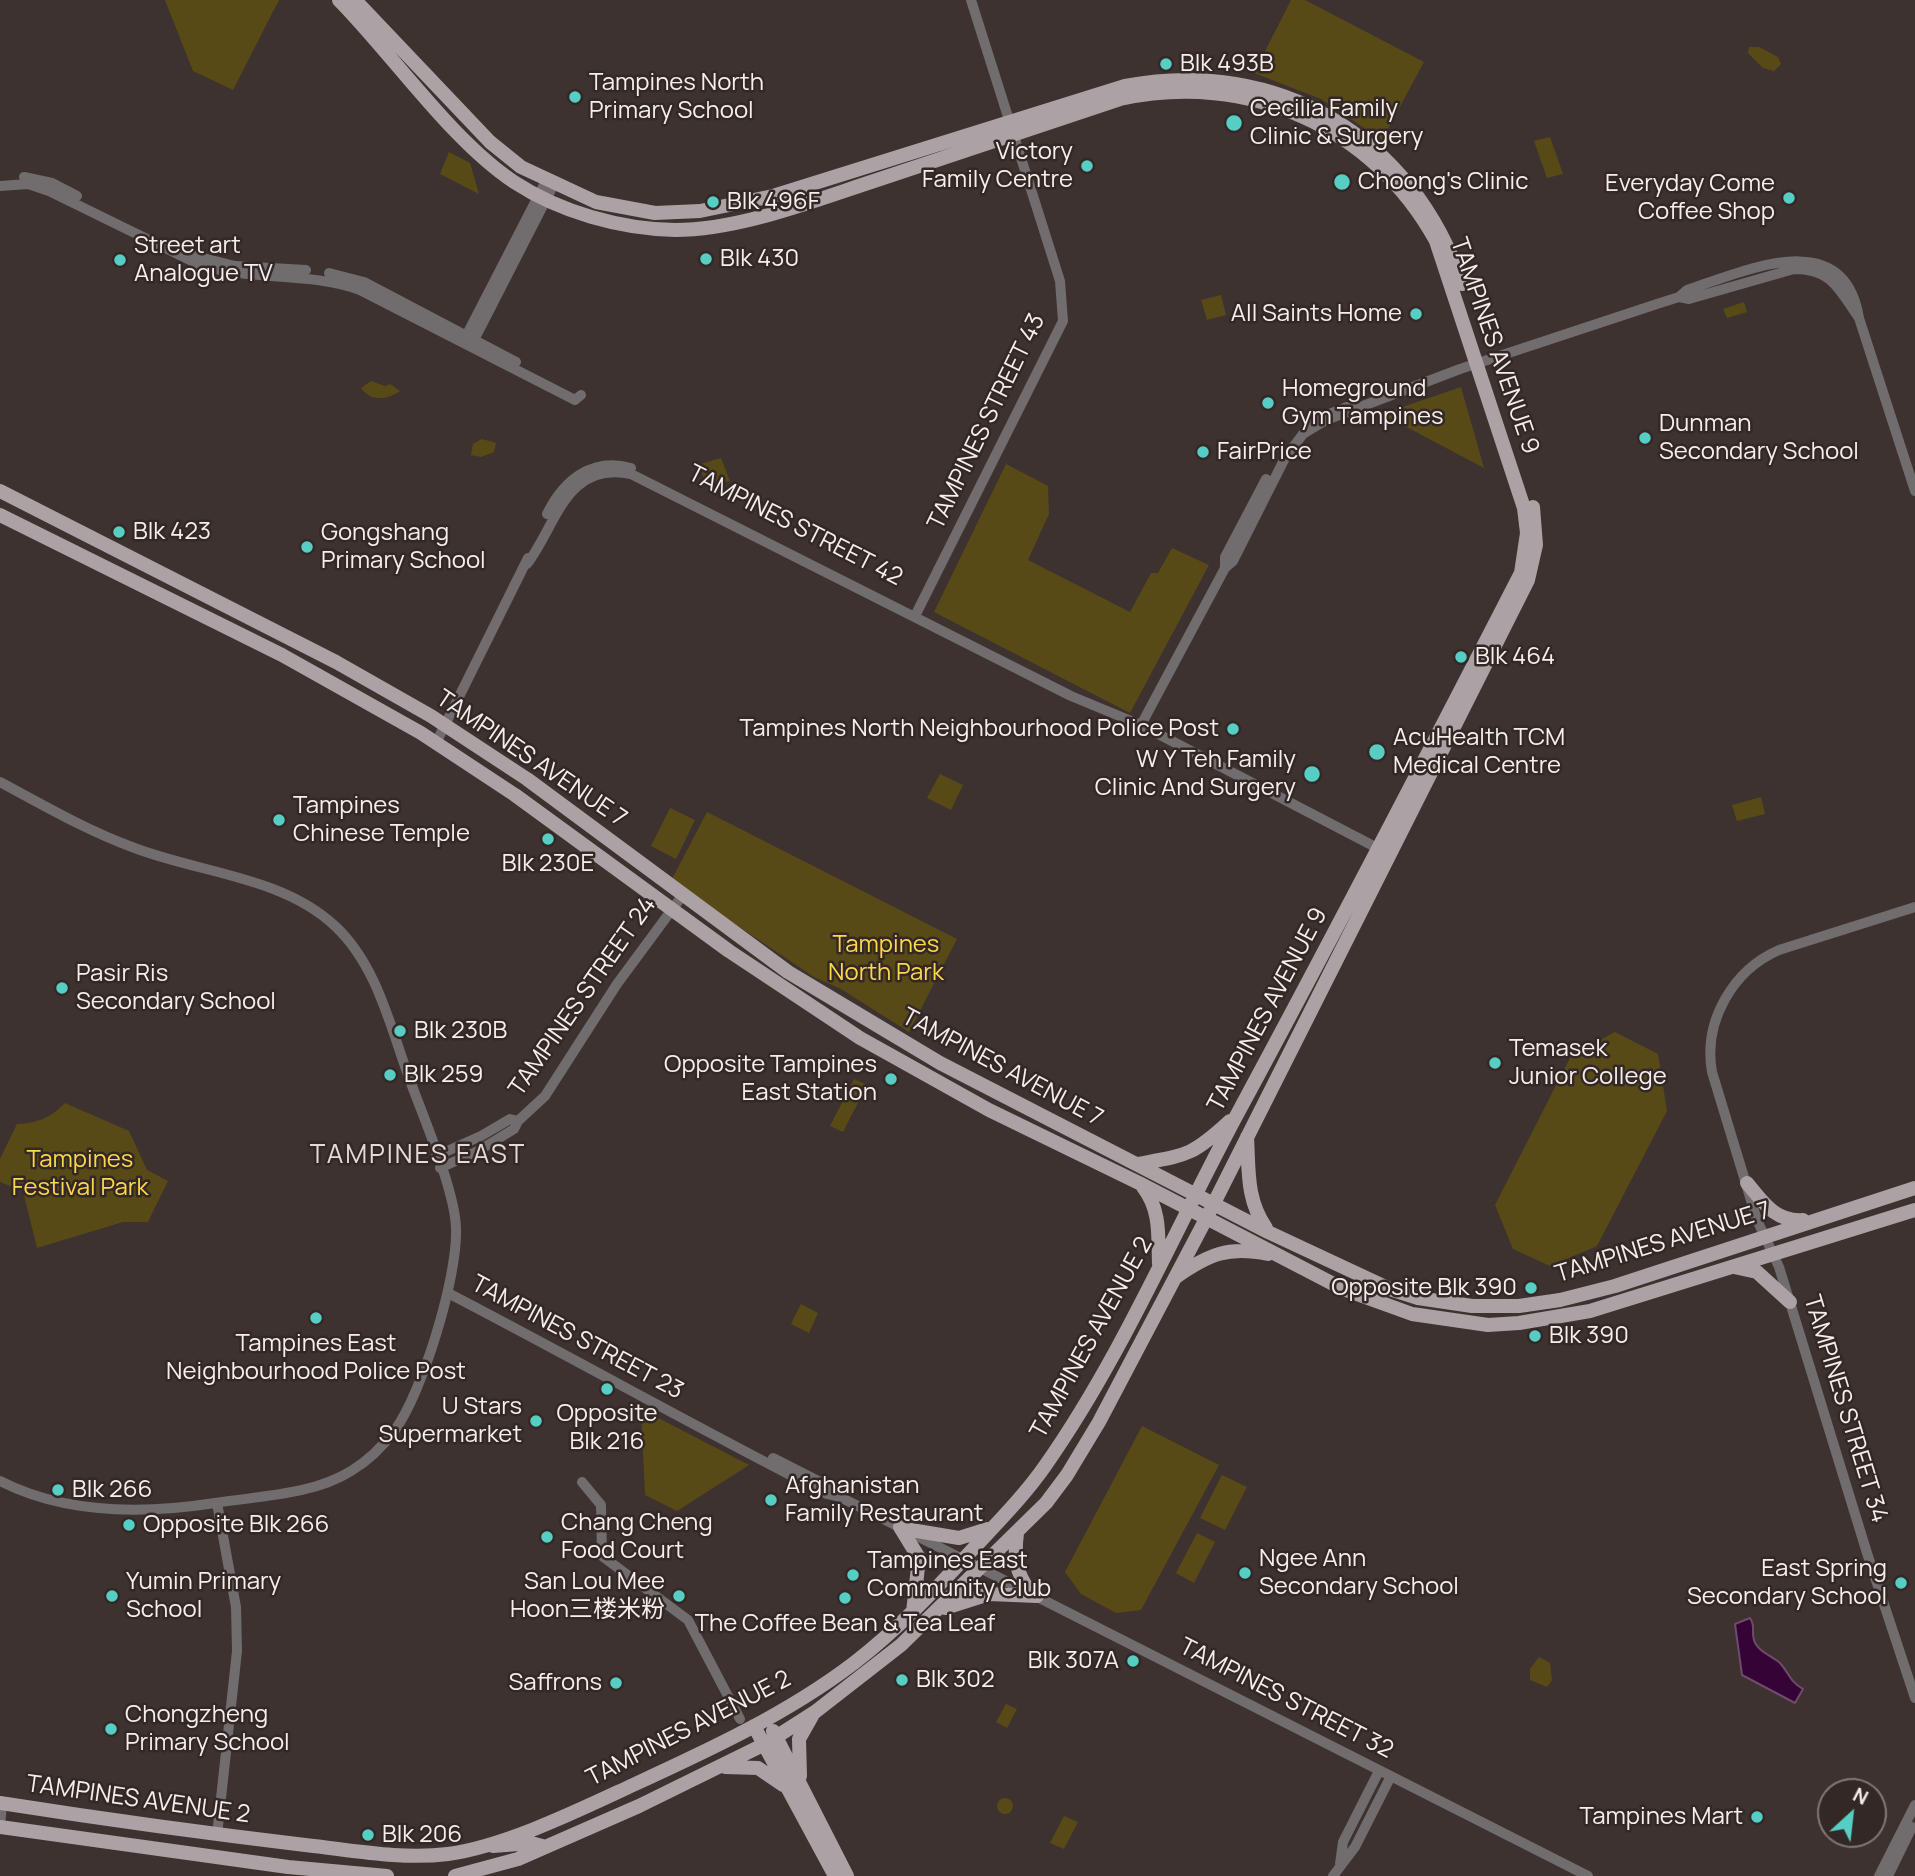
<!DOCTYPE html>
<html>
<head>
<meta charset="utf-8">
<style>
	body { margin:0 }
	#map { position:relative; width:1915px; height:1876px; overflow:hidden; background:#3d3230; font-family:Manrope,sans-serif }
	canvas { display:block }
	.north { position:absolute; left:1817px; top:1778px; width:70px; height:70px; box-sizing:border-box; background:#332826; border:2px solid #817775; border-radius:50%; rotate:27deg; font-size:19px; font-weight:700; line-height:28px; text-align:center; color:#f5eeec }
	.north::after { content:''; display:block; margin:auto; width:24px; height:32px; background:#56cec4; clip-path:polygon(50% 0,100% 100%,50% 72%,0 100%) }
</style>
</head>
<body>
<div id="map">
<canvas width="1915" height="1876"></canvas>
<div class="north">N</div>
</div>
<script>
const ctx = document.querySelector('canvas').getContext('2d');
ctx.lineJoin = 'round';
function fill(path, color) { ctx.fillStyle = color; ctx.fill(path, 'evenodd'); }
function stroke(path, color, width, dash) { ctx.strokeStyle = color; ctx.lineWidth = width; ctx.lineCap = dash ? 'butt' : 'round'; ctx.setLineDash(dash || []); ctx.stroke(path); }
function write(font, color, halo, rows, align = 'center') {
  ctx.font = font + ' Manrope,"Noto Sans SC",sans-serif'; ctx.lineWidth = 5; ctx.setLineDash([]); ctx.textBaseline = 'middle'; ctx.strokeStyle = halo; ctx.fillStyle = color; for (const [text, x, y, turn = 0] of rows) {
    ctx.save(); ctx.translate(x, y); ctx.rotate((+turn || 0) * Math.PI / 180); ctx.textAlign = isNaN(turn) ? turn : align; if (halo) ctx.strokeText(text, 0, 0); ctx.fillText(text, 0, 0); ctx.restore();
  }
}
fill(new Path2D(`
	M165,0H279L233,90L193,71Z
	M1291,0H1305L1424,62L1382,140L1321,99L1254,73Z
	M1749,47H1759L1778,57L1781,64L1774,71L1763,68L1748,53Z
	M1550,137L1563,174L1547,178L1534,141Z
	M449,152L470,163L479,194L440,174Z
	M1221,295L1226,315L1207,320L1201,300Z
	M1744,302L1747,312L1727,318L1723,309Z
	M371,381L385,386L390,384L400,391C387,400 371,402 361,388Z
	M1461,387L1484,468L1382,414Z
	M482,439L496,443L494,452L481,457L471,455L473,444Z
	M721,458L730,481L705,485L700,464Z
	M1006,464L1048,486L1049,514L1028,560L1130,612L1151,573H1158L1172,548L1209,565L1130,713L934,612Z
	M940,774L963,785L951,810L927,798Z
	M1761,797L1765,814L1737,821L1732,805Z
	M670,808L695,820L676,859L651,846Z
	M707,812L957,939L909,1032L841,989L814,977L671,881Z
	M1615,1032L1658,1054L1667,1111L1597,1246L1550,1266L1513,1249L1495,1205L1571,1056Z
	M854,1079L867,1085L843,1132L830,1126Z
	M65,1103L129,1131L147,1170L168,1181L148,1222H123L37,1248L23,1191L0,1182V1159L17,1124C38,1123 50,1118 65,1103Z
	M801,1304L818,1313L809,1333L791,1324Z
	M641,1409L749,1465L677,1511L645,1495Z
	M1142,1426L1219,1465L1141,1610L1116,1613L1081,1594L1065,1572Z
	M1222,1475L1247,1487L1225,1530L1200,1518Z
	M1197,1533L1215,1542L1194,1583L1176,1573Z
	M1539,1657L1550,1663L1552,1680L1547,1687L1530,1680V1669Z
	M1006,1704L1017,1709L1007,1728L996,1722Z
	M997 1806a8 8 0 1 1 16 0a8 8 0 1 1-16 0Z
	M1064,1816L1078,1822L1064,1849L1050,1843Z`), '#584a16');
const water = new Path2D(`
	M1750,1618C1756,1627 1751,1631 1754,1640C1757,1651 1772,1656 1780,1663C1789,1673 1790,1682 1803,1689L1795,1703L1742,1675L1735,1624Z`);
fill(water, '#360336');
stroke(water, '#6f4a6d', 2);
stroke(new Path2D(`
	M24,177L52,183L77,196
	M0,186L28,184L49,191L198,264C251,282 307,271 360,290L575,400L581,395
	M195,256L235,266L306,270
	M329,273L364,282L516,362
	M1679,297L1687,290C1745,271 1844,224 1859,318L1915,491
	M464,340L546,181
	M472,344L554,184
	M1312,421L1347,407L1355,409
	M547,514C564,480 592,457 631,468
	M527,564C557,525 565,461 631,474L1071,696L1141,725L1385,852
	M1225,568V557L1266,479
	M915,616L1063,321L1060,281L971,0
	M1141,725L1225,568L1233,561L1285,458L1303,434L1326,420L1460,369L1660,303L1679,297L1689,299L1794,269C1833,269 1839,290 1859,318
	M436,743L528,558
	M0,782C43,805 86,830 132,847C198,873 282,876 335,926C376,964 390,1025 408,1075C422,1114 455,1190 456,1228C458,1276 423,1391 395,1430C383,1446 368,1461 351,1471C313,1495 259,1496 215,1503C144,1514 66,1515 0,1481
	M1915,907L1779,950C1733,970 1703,1021 1712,1072L1757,1220L1779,1267L1792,1309L1867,1553L1915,1698
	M436,1156L481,1136L510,1119L518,1121
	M440,1168L478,1151L514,1129L518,1121L545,1096L617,984L682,896
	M448,1293C575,1359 699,1429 827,1494L840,1497L1588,1876
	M773,1458L830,1487L840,1497
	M582,1482L601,1505L602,1556L688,1620L740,1719
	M0,1826L2,1804
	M217,1835L237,1651L236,1607L217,1503
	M1340,1864L1343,1842L1379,1771
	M1333,1876L1355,1847L1391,1776
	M1879,1876L1915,1805
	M1888,1876L1912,1827`), '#716c6d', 10);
stroke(new Path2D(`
	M355,0L490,142L521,167L596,202L655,213L700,211L773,196L1125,86C1278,57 1413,137 1462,284
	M0,491L336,662L431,716L527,779L788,972L940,1063L1268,1232L1390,1289L1418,1298L1472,1306H1519L1560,1300L1615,1286L1915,1188
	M0,515L282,655L421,733L515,795L729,951L860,1038L989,1110L1139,1183L1343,1289L1412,1314L1488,1325L1519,1323L1590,1311L1915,1210
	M1247,1137C1249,1170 1246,1199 1266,1228
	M1138,1164C1187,1155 1192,1156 1230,1121
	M1747,1183C1763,1202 1775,1222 1803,1220
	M1143,1187C1161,1210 1158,1236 1159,1264
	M1734,1267L1757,1272L1790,1302
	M1176,1277C1209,1254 1228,1246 1268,1254
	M900,1527L919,1558L913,1612
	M905,1529L959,1538L988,1529
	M1017,1533C1014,1558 1015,1571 1030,1592
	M945,1608L989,1594L1037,1596
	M754,1726L835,1876
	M773,1731L847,1876
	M725,1767L758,1768L783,1785
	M800,1776L799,1739L812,1716
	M0,1803C102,1819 203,1833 305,1845C352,1850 401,1860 448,1854C506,1846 579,1810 633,1785C709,1750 787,1714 854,1663C898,1629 936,1589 973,1549C998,1522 1024,1496 1045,1466C1123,1355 1176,1227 1240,1109C1336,931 1429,752 1521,573L1527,533L1524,508L1436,241C1373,126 1247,71 1120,99C1038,126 956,153 874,181C813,201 739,230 675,230C620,229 560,212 514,182C451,140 394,56 339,0
	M0,1827L288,1867L387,1876
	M493,1846L531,1843L546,1847
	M455,1876L518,1859L639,1806L765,1744L815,1712L901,1645L1046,1503L1067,1475L1099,1422L1207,1217L1528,580L1536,545L1533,507`), '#aca1a4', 14);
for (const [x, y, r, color] of [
	[1166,64,7,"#56cec4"],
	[575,97,7,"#56cec4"],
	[1234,123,9,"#56cec4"],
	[1087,166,7,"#56cec4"],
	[1342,182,9,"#56cec4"],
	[1789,198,7,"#56cec4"],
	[713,202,7,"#56cec4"],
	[706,259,7,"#56cec4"],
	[120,260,7,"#56cec4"],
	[1416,314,7,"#56cec4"],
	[1268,403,7,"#56cec4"],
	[1645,438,7,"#56cec4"],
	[1203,452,7,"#56cec4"],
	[119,532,7,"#56cec4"],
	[307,547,7,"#56cec4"],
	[1461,657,7,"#56cec4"],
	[1233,729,7,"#56cec4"],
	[1377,752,9,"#56cec4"],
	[1312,774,9,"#56cec4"],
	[279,820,7,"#56cec4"],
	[548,839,7,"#56cec4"],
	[62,988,7,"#56cec4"],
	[400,1031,7,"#56cec4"],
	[1495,1063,7,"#56cec4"],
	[390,1075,7,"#56cec4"],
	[891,1079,7,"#56cec4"],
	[1531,1288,7,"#56cec4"],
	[316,1318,7,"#56cec4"],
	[1535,1336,7,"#56cec4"],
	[607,1389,7,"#56cec4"],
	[536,1421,7,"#56cec4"],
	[58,1490,7,"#56cec4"],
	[771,1500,7,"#56cec4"],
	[129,1525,7,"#56cec4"],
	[547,1537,7,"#56cec4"],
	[1245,1573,7,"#56cec4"],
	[853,1575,7,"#56cec4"],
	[1901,1583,7,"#56cec4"],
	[112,1596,7,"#56cec4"],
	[679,1596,7,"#56cec4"],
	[845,1598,7,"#56cec4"],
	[1133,1661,7,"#56cec4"],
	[902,1680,7,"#56cec4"],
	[616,1683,7,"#56cec4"],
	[111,1729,7,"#56cec4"],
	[1757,1817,7,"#56cec4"],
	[368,1835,7,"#56cec4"]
]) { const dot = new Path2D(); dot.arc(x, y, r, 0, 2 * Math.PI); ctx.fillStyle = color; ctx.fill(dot); stroke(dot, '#332826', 2.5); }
write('24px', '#f5eeec', '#332826', [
	["Blk 493B",1180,64],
	["Tampines North",589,83],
	["Primary School",589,111],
	["Cecilia Family",1250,109],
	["Clinic & Surgery",1250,137],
	["Victory",1073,152,"right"],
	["Family Centre",1073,180,"right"],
	["Choong's Clinic",1358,182],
	["Everyday Come",1775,184,"right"],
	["Coffee Shop",1775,212,"right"],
	["Blk 496F",727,202],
	["Street art",134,246],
	["Analogue TV",134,274],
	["Blk 430",720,259],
	["All Saints Home",1402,314,"right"],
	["Homeground",1282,389],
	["Gym Tampines",1282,417],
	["Dunman",1659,424],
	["Secondary School",1659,452],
	["FairPrice",1217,452],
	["Blk 423",133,532],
	["Gongshang",321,533],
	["Primary School",321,561],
	["Blk 464",1475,657],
	["Tampines North Neighbourhood Police Post",1219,729,"right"],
	["AcuHealth TCM",1393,738],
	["Medical Centre",1393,766],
	["W Y Teh Family",1296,760,"right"],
	["Clinic And Surgery",1296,788,"right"],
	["Tampines",293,806],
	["Chinese Temple",293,834],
	["Blk 230E",548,864,"center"],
	["Pasir Ris",76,974],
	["Secondary School",76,1002],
	["Blk 230B",414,1031],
	["Temasek",1509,1049],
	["Junior College",1509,1077],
	["Opposite Tampines",877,1065,"right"],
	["East Station",877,1093,"right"],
	["Blk 259",404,1075],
	["Opposite Blk 390",1517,1288,"right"],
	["Blk 390",1549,1336],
	["Tampines East",316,1344,"center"],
	["Neighbourhood Police Post",316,1372,"center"],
	["U Stars",522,1407,"right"],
	["Supermarket",522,1435,"right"],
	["Opposite",607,1414,"center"],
	["Blk 216",607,1442,"center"],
	["Afghanistan",785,1486],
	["Family Restaurant",785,1514],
	["Blk 266",72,1490],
	["Chang Cheng",561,1523],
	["Food Court",561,1551],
	["Opposite Blk 266",143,1525],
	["Ngee Ann",1259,1559],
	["Secondary School",1259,1587],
	["Tampines East",867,1561],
	["Community Club",867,1589],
	["East Spring",1887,1569,"right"],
	["Secondary School",1887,1597,"right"],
	["Yumin Primary",126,1582],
	["School",126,1610],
	["San Lou Mee",665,1582,"right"],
	["Hoon三楼米粉",665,1610,"right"],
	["The Coffee Bean & Tea Leaf",845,1624,"center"],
	["Blk 307A",1119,1661,"right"],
	["Blk 302",916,1680],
	["Saffrons",602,1683,"right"],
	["Chongzheng",125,1715],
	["Primary School",125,1743],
	["Tampines Mart",1743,1817,"right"],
	["Blk 206",382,1835]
], 'left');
write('24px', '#f5eeec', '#332826', [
	["TAMPINES AVENUE 9",1494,346,71],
	["TAMPINES STREET 43",987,422,-64],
	["TAMPINES STREET 42",795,526,27],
	["TAMPINES AVENUE 7",531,759,34],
	["TAMPINES STREET 24",583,997,-55],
	["TAMPINES AVENUE 9",1268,1010,-62],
	["TAMPINES AVENUE 7",1002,1068,28],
	["TAMPINES AVENUE 7",1663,1243,-17],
	["TAMPINES STREET 23",577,1338,28],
	["TAMPINES AVENUE 2",1092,1338,-61],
	["TAMPINES STREET 34",1845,1409,73],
	["TAMPINES STREET 32",1286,1699,27],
	["TAMPINES AVENUE 2",689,1729,-27],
	["TAMPINES AVENUE 2",138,1800,8]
]);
write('24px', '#fcd74a', '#332826', [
	["Tampines",886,945],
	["North Park",886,973],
	["Tampines",80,1160],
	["Festival Park",80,1188]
]);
ctx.letterSpacing = '2px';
write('26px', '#e7d9d6', '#332826', [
	["TAMPINES EAST",418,1156]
]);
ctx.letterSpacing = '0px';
</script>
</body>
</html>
